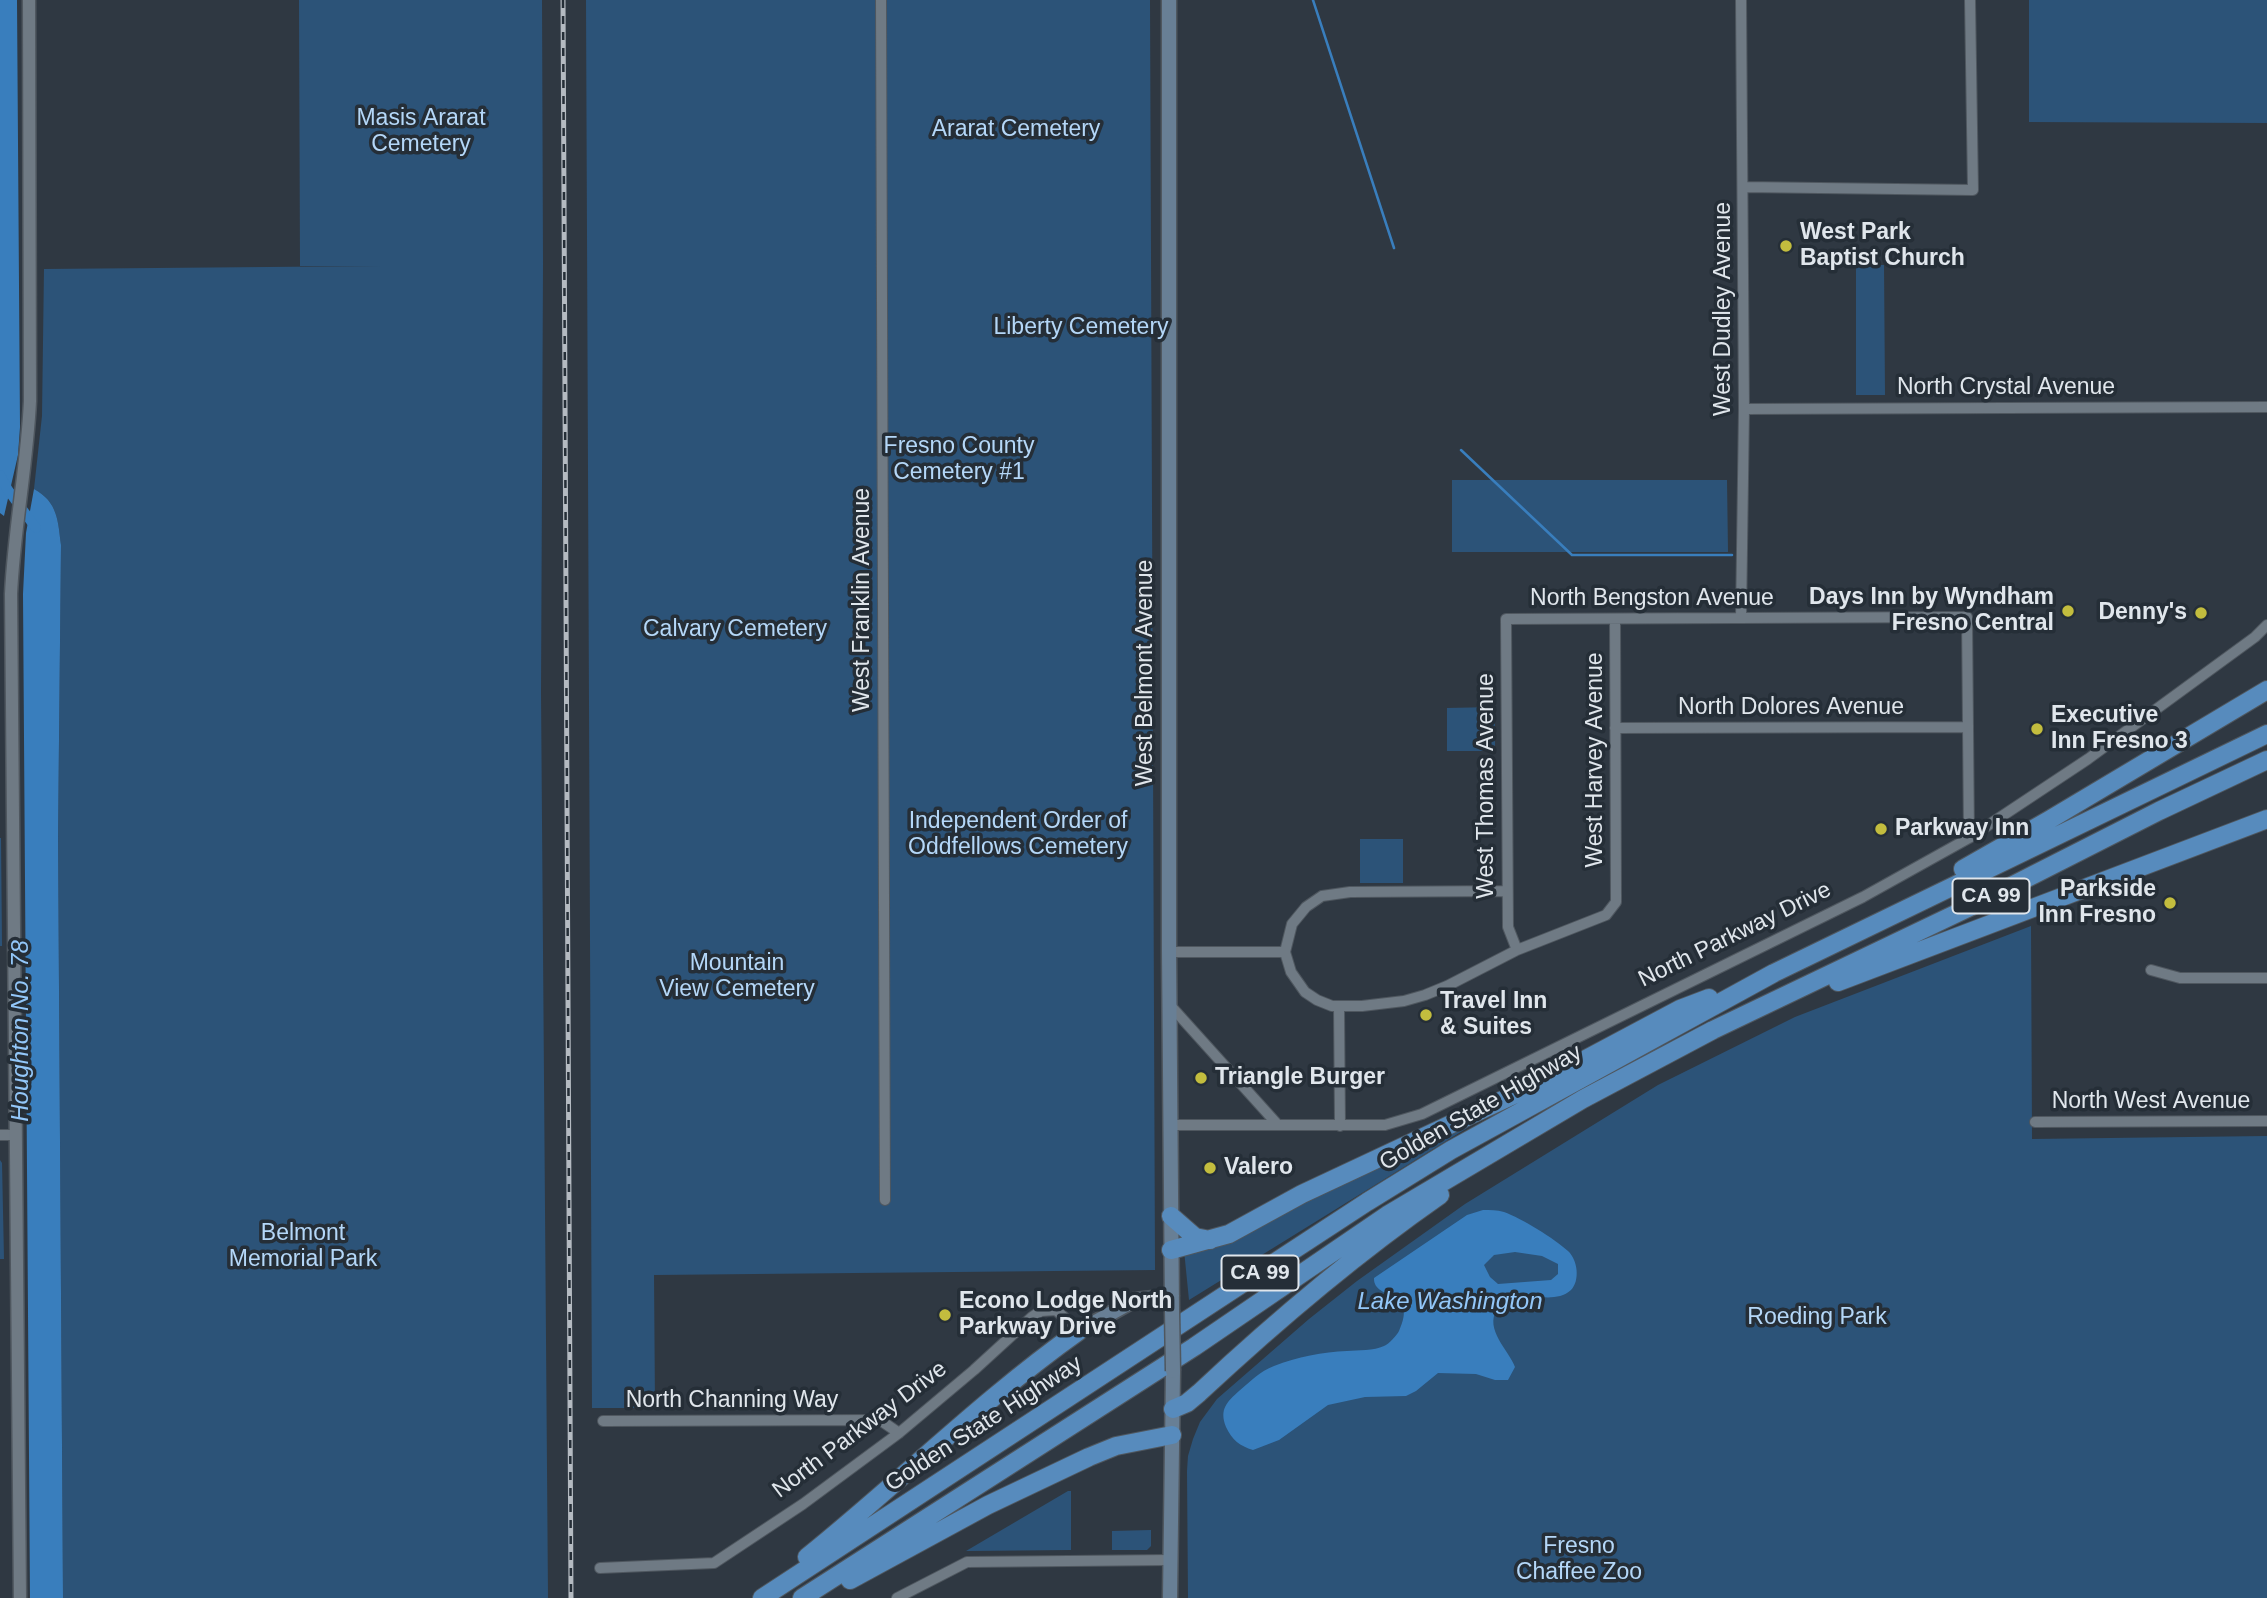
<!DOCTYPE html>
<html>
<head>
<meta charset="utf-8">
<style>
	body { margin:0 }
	canvas { display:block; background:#2f3842 }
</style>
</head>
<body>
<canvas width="2267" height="1598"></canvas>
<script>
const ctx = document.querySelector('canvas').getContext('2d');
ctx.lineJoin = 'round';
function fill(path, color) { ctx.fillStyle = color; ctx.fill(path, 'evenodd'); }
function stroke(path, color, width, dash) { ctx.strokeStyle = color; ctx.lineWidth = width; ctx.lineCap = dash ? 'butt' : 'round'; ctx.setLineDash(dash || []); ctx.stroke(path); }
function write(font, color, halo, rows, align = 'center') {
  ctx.font = font + ' Helvetica,sans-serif'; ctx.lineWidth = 7; ctx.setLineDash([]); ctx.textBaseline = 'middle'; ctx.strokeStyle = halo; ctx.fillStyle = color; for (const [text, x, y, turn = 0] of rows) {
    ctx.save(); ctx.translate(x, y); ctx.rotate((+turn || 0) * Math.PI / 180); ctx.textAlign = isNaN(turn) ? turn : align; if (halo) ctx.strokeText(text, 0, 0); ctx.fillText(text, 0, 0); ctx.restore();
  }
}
fill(new Path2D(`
	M299,0H542L543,264L541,692L548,1598H63L58,837L61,545C58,521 58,502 34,489L42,416L44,269L380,266H300Z
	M586,0H1150L1155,1270L654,1275L655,1408H592Z
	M2029,0H2267V123L2029,122Z
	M1856,265H1884L1885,395H1856Z
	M1452,480H1727L1728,552H1452Z
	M1495,707V751H1447V708Z
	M0,838H1L2,946H0Z
	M1360,839H1403V883H1360Z
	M2031,926L2032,1139L2267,1136V1598H1188L1187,1471L1188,1456L1193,1439L1200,1422L1217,1399L1309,1319L1357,1281L1465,1204L1658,1085L1795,1017Z
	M1469,1115L1472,1125L1189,1300L1184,1250Z
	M0,1160L2,1163L4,1259H0Z
	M1068,1491H1071V1550L966,1551Z
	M1151,1530V1546L1147,1550H1112V1531Z`), '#2c5378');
fill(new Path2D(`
	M0,0H17V2L20,427L18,455L4,516L0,513Z
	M34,489C58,502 58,521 61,545L58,837L63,1598H30L23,594L26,533Z
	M1483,1210C1490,1210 1497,1210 1504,1212C1521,1218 1555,1239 1568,1251C1578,1260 1580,1281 1571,1290C1550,1309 1514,1282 1497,1309C1484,1330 1509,1350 1515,1367L1508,1380H1495L1476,1374L1438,1373L1416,1391L1406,1396L1365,1397L1328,1405L1279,1440L1253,1450C1240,1446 1232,1440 1226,1427C1219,1409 1227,1402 1239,1391C1250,1382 1260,1371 1274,1366C1297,1357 1323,1352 1347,1351C1358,1350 1374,1351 1384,1346C1389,1344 1397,1335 1399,1331C1419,1289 1373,1301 1374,1278L1467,1215ZM1515,1252L1542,1256L1558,1264V1274L1551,1280L1498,1284L1490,1277L1484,1265L1494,1255Z`), '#397ebd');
stroke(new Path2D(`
	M1313,0L1394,248
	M1461,450L1572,555H1732`), '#397ebd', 2.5);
stroke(new Path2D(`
	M0,475L8,490L36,528`), '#397ebd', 10);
const minor = new Path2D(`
	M881,0L885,1200
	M1741,0L1744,409L1741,618
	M1743,187L1973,190L1970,0
	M1744,409L2267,407
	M1615,728L1968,727
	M1507,891L1350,892L1322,896L1306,907L1292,924L1285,952L1291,972L1305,992L1317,1000L1332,1006H1362L1404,1001L1425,995L1447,986L1517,950L1606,915L1616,902L1615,619
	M1517,950L1508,927L1506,619L1967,617L1969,838
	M1169,952H1285
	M2151,970L2180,978H2267
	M1169,1004L1278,1125
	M1339,1007L1340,1126
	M2035,1122L2267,1121
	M1170,1125H1385L1422,1114L1863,897L1969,838L2088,759L2255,637L2267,625
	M0,1135H15
	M603,1421L880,1420L899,1433
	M600,1568L714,1563L803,1504L899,1433L974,1370L1032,1317L1041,1311L1056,1310L1079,1331
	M897,1598L967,1562L1170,1560`);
const tertiary = new Path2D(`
	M20,1598L11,594C14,529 27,466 30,401L29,0`);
const secondary = new Path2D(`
	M1169,0V952L1172,1310
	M1079,1331L1135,1300L1172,1296
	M1170,1598L1173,1371`);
const motorway = new Path2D(`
	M1963,869L2049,820L2267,690
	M1838,982L2267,819
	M1171,1216L1195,1237L1210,1240
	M1171,1250L1229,1234L1302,1194L1556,1075L1680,1009L1709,998
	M1173,1409L1187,1403L1199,1393C1275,1322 1354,1255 1440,1195
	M807,1557C899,1483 983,1399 1079,1331
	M850,1580L988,1505L1089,1457L1116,1446L1172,1435
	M762,1598L1367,1202L1451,1150L1774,973L2267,734
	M802,1598L1194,1347L1389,1214L1583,1099L1713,1030L1970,907L2159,811L2267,760`);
stroke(minor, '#4f575f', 12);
stroke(tertiary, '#4f575f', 15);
stroke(secondary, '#4f575f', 17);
stroke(motorway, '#4f575f', 20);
stroke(minor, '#6f7a84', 10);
stroke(tertiary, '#6f7a84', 12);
stroke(secondary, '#687f95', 14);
stroke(motorway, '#578bbd', 18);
const rail = new Path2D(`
	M563,0L571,1598`);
stroke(rail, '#b4bac1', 5);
stroke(rail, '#252e37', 2.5, [8]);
const secondaryBridge = new Path2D(`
	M1172,1310L1173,1371`);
stroke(secondaryBridge, '#4f575f', 17, []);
stroke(secondaryBridge, '#687f95', 14);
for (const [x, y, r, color] of [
	[1786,246,7,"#c3bd3e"],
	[2068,611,7,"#c3bd3e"],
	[2201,613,7,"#c3bd3e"],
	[2037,729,7,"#c3bd3e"],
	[1881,829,7,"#c3bd3e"],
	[2170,903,7,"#c3bd3e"],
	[1426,1015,7,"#c3bd3e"],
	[1201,1078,7,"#c3bd3e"],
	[1210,1168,7,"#c3bd3e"],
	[945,1315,7,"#c3bd3e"]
]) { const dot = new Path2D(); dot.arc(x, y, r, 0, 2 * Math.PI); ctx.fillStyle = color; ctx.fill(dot); stroke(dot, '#252e37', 2.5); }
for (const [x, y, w] of [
	[1991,896,77],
	[1260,1273,77]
]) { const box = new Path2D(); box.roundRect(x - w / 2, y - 17.5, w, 35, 5); ctx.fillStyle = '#252e37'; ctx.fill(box); stroke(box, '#e0e6ec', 2); }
write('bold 21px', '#e0e6ec', null, [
	["CA 99",1991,896],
	["CA 99",1260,1273]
]);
write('23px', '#b4d7f8', '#252e37', [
	["Masis Ararat",421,119],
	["Cemetery",421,145],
	["Ararat Cemetery",1016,130],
	["Liberty Cemetery",1081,328],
	["Fresno County",959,447],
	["Cemetery #1",959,473],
	["Calvary Cemetery",735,630],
	["Independent Order of",1018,822],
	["Oddfellows Cemetery",1018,848],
	["Mountain",737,964],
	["View Cemetery",737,990],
	["Belmont",303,1234],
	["Memorial Park",303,1260],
	["Roeding Park",1817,1318],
	["Fresno",1579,1547],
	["Chaffee Zoo",1579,1573]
]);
write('bold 23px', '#e0e6ec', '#252e37', [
	["West Park",1800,233],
	["Baptist Church",1800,259],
	["Days Inn by Wyndham",2054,598,"right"],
	["Fresno Central",2054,624,"right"],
	["Denny's",2187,613,"right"],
	["Executive",2051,716],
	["Inn Fresno 3",2051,742],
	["Parkway Inn",1895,829],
	["Parkside",2156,890,"right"],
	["Inn Fresno",2156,916,"right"],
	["Travel Inn",1440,1002],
	["& Suites",1440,1028],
	["Triangle Burger",1215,1078],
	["Valero",1224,1168],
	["Econo Lodge North",959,1302],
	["Parkway Drive",959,1328]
], 'left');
write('23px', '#e0e6ec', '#252e37', [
	["West Dudley Avenue",1724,309,-90],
	["North Crystal Avenue",2006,388],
	["North Bengston Avenue",1652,599],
	["West Franklin Avenue",863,600,-90],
	["West Belmont Avenue",1146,673,-90],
	["North Dolores Avenue",1791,708],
	["West Harvey Avenue",1596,760,-90],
	["West Thomas Avenue",1487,786,-90],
	["North Parkway Drive",1735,935,-26],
	["North West Avenue",2151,1102],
	["Golden State Highway",1481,1108,-30],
	["North Channing Way",732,1401],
	["Golden State Highway",984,1424,-33],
	["North Parkway Drive",860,1430,-37]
]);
write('italic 24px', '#93c7f9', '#252e37', [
	["Houghton No. 78",21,1031,-90],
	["Lake Washington",1450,1302]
]);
</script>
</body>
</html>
